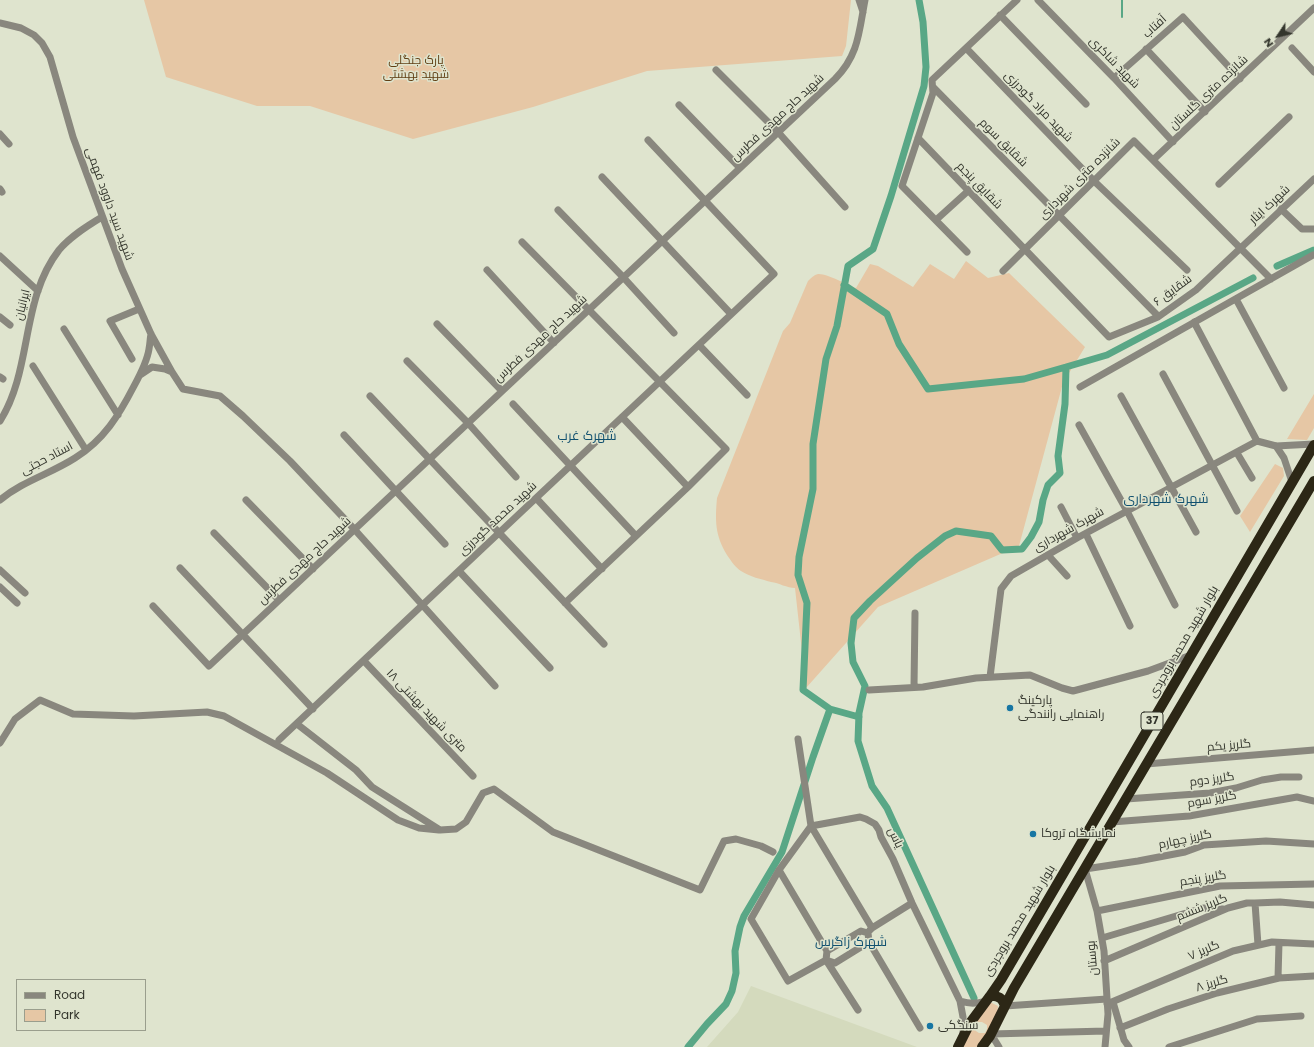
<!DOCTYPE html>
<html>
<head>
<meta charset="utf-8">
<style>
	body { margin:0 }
	#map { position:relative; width:1314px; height:1047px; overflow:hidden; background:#dfe4ce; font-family:Poppins,sans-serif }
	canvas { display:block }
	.legend { position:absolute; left:16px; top:979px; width:130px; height:52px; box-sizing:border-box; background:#dfe4ce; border:1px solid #9a9e8d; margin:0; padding:5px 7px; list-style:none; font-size:12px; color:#33352c }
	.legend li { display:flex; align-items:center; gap:8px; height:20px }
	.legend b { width:20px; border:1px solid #9a9e8d }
	.north { position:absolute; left:1258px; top:16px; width:40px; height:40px; -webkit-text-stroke:3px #dfe4ce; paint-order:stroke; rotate:235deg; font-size:11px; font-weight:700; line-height:16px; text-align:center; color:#33352c }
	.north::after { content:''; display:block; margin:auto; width:14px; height:18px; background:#33352c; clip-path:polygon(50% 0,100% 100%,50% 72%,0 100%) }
</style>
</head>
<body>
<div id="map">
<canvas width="1314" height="1047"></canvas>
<ul class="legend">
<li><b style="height:5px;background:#89877e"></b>Road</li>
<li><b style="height:11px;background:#e6c7a5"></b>Park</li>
</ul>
<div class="north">N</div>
</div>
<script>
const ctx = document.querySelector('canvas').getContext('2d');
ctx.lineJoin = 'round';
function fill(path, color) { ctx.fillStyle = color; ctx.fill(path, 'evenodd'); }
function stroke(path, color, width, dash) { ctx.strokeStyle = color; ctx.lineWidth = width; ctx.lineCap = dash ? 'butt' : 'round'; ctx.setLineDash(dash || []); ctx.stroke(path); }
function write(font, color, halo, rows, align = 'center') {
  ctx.font = font + ' Poppins,Cairo,sans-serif'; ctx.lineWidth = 3; ctx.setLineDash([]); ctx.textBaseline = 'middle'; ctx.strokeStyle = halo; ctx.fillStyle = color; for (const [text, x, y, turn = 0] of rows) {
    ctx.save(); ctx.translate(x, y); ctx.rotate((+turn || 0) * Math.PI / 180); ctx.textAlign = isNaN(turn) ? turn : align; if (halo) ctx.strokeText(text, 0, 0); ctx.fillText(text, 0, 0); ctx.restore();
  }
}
fill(new Path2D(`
	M751,986L917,1047H707L738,1012Z`), '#d4dabd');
fill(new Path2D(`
	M144,0H851L846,46L842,56L647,71L533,107L413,139L310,106H257L166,77Z
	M966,261L988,278L1009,273L1085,347L1063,383L1019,546L878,607L806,688L795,588C787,588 779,583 771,582C761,579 750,577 741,571C736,568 731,561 727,555C715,535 715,521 717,498L783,331L790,323L808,281C811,278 814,275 818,274C826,273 848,285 856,288L870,264L878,266L913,287L930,264L954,279Z
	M1314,394V428L1307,440L1287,439Z
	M1275,464L1283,468L1284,476L1250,532L1240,516Z
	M990,1003H992L998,1006L997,1016L978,1047H963L967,1035ZM978,1022H982L987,1025V1029L985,1033H979L976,1031L975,1027Z`), '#e6c7a5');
stroke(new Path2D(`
	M1122,0V17`), '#59a786', 2);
stroke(new Path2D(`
	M1277,266L1314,250
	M844,285L887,314L899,344L928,389L1024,379L1066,367
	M830,709L859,717
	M974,998L887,808L872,786L858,741L859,713L865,686L853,662L851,643L854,618L870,601L917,558L945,536L956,531L991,536L1002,550L1022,549L1031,537L1039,522L1043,500L1048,485L1060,473L1058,456L1065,404L1066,367L1107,355L1253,278
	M688,1047L707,1024L726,1004L732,991L736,973L735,951L740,927L744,916L782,852L813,757L830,709L803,690L807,603L798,575L799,557L813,489V444L826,359L837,326L848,266L873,249L891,196L924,86L926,67L923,22L919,0`), '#59a786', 7);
stroke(new Path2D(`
	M859,0L863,12
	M1038,0L1114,78L1173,142
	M1000,15L1086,104
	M0,23L21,28L34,35L42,43L50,57L73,137L122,269L151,334L172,372L183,389L220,396L243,416L290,461L355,530L495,686
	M966,48L1094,181L1187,270
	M1292,48L1314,72
	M1146,49L1205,112
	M716,70L778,132L845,207
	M1114,78L1183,17L1240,79
	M933,87L1158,316
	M679,105L740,168
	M0,134L9,144
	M918,138L1109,337L1158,317L1196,290L1314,179
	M1153,160L1314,8
	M602,177L731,314
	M1219,184L1289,117
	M0,189L2,192
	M1281,209L1302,229H1314
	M558,210L623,277L674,333
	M936,220L968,191
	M522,242L726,449L688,487L565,603
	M967,252L902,186L933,93L932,80L1017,0
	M0,256L38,291
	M487,270L554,343
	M1003,271L1134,141L1271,279
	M1236,299L1284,388
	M0,317L10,325
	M1194,322L1257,441
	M437,324L502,391
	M64,329L118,415
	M699,345L747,395
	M132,359L110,321L139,309
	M407,361L468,423L516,477
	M33,366L86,450
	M1163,374L1237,511
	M140,375L152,367L165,369L172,372
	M0,377L3,379
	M1080,387L1313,255
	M370,396L604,644
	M1121,396L1196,532
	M513,404L636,536
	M622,417L688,487
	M0,421C33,369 20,300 59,250C71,236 87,226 102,217
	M1079,425L1127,511L1175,605
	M344,435L445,544
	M1276,446L1284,458L1292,482
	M1237,453L1252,478
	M536,498L602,569
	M0,500C23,481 50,474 75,458C104,440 119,415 134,386C140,375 147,362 149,349C150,344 150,339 151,334
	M246,500L313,569
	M1061,507L1077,538
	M214,533L279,600
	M1086,534L1130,626
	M1048,555L1067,576
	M180,568L313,709
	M0,570L25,593
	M459,571L550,668
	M0,587L17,603
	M153,606L209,666L835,79C859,55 859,31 865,0
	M364,661L473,776
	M990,677L1001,589L1011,576L1077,538L1257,441L1276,446L1314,444
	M914,687L915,613
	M869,690L923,687L976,678L1030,675L1062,688L1073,691L1148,671L1191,655
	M297,724L356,770L372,787L440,830L456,829L466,822L483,793L494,789L553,832L700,890L724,841L736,839L761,846L773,852
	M798,739L811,826L872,928
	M279,740L774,274L648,140
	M0,743L15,719L40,700L73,714L134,716L207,712L224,716L327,773L398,820L419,828L439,830
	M1146,764L1314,750
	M1126,799L1210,793L1236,788L1262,780L1281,777H1299
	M1112,822L1189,816L1297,797L1314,801
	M779,870L827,951
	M1255,903L1258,945
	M1097,911L1220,886L1314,884
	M870,930L872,928L912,903
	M861,931L868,933L869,942L835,963L826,960L827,951Z
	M1102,938L1203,908L1223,909
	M869,942L920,1028
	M1104,961L1228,908L1247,903H1255L1280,902L1314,905
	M1278,978L1279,943
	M960,1001C970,1004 976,1004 986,1001
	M1113,1002L1124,1040L1129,1047
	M1107,1004L1233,951L1272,942L1314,944
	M1005,1006L1107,999
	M858,1010L826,960L788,981L751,919L779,870L811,826L860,817L866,819L875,824L879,830L881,837L893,859L912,903L960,1001L963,1017V1035
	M1120,1028L1168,1009L1217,993L1279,978L1314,976
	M999,1047L991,1034L1106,1031
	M1105,1047L1108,1014L1104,951L1097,911L1085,869L1138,861L1185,852L1204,845L1266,841L1314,844
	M1169,1047L1257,1019L1301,1016`), '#89877e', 7);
stroke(new Path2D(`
	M990,996L1001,980L1314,445
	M1005,1006L1014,988L1314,481
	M958,1047L970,1023L990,996C997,995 1003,998 1005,1006L990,1036L982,1047`), '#2c2716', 10);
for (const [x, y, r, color] of [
	[1010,708,4,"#1776a3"],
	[1033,834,4,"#1776a3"],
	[930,1026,4,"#1776a3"]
]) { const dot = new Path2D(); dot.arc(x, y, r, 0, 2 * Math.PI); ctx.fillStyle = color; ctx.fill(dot); stroke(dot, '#dfe4ce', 1.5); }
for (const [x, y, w] of [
	[1152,721,22]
]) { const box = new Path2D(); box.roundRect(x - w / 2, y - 9, w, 18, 3); ctx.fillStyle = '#dfe4ce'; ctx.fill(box); stroke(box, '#33352c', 1); }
write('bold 11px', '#33352c', null, [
	["37",1152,721]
]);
write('12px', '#33352c', '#dfe4ce', [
	["آفتاب",1155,27,-42],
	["شهید شاکری",1114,63,46],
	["شانزده متری گلستان",1209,93,-43],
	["شهید مراد گودرزی",1038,107,46],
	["شهید حاج مهدی فطرس",778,118,-43],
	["شقایق سوم",1003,143,45],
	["شانزده متری شهرداری",1080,179,-45],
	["شقایق پنجم",979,186,46],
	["شهید سید داوود فهمی",109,204,70],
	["شهرک ایثار",1270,205,-43],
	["شقایق ۶",1173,291,-36],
	["ایرانیان",23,305,-76],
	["شهید حاج مهدی فطرس",541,339,-43],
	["استاد حجتی",47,459,-28],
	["شهید محمد گودرزی",498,519,-43],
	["شهرک شهرداری",1069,530,-29],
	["شهید حاج مهدی فطرس",305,561,-43],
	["بلوار شهید محمد بروجردی",1184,642,-60],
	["۱۸ متری شهید بهشتی",426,711,46],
	["گلریز یکم",1229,746,-5],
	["گلریز دوم",1212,780,-8],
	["گلریز سوم",1212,800,-10],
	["یاس",895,838,65],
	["گلریز چهارم",1185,840,-12],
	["گلریز پنجم",1203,879,-9],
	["گلریز ششم",1202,908,-22],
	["بلوار شهید محمد بروجردی",1020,921,-59],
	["گلریز ۷",1204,951,-23],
	["بوستان",1093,958,-95],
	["گلریز ۸",1212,984,-16]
]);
write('12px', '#613f14', '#dfe4ce', [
	["پارک جنگلی",416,61],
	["شهید بهشتی",416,75]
]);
write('12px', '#33352c', '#dfe4ce', [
	["پارکینگ",1018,701],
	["راهنمایی رانندگی",1018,715],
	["نمایشگاه تروکا",1041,834],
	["سنگکی",938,1026]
], 'left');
write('13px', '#10506f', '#dfe4ce', [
	["شهرک غرب",587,437],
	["شهرک شهرداری",1166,500],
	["شهرک زاگرس",851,943]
]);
</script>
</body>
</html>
